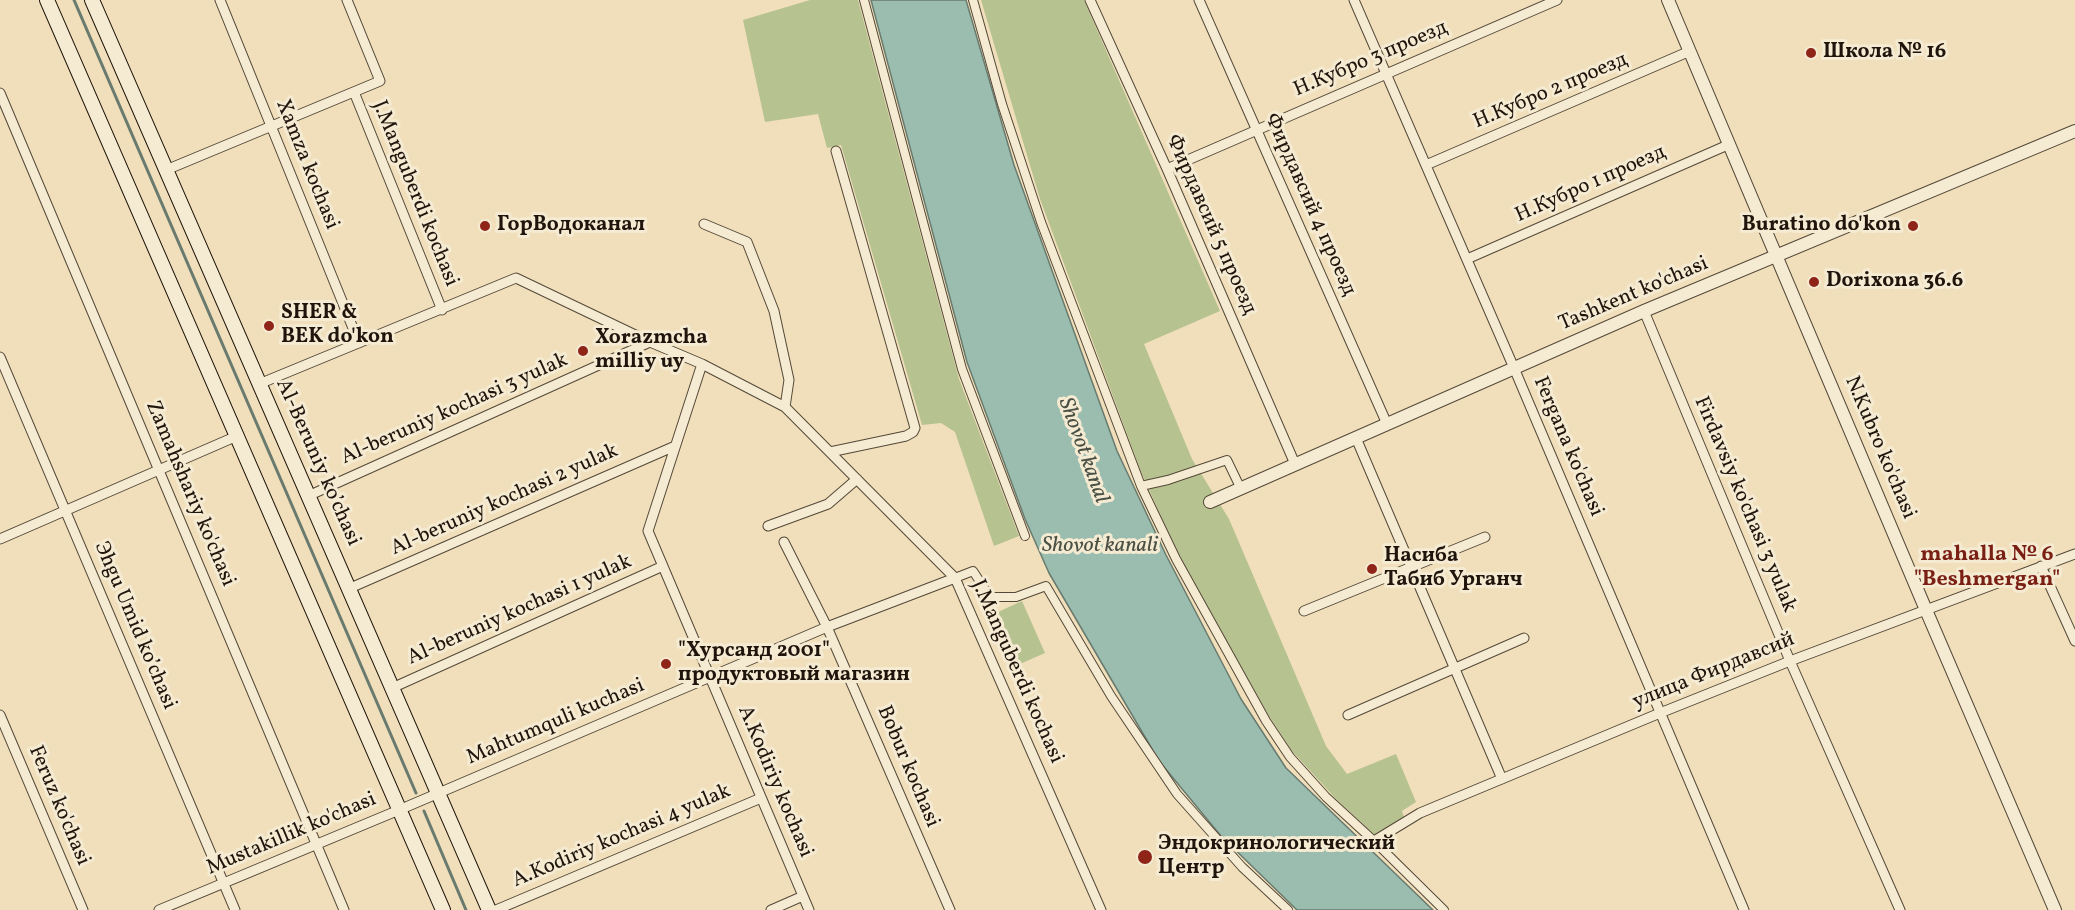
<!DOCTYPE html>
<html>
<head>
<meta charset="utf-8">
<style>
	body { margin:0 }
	canvas { display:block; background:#f0dfba }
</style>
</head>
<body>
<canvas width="2075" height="910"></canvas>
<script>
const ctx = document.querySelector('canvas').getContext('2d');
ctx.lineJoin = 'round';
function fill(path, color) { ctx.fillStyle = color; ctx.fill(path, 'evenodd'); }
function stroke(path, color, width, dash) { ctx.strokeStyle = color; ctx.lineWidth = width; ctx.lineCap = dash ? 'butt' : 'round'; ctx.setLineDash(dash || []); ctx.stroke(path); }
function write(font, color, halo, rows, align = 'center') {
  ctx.font = font + ' Vollkorn,serif'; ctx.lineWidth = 6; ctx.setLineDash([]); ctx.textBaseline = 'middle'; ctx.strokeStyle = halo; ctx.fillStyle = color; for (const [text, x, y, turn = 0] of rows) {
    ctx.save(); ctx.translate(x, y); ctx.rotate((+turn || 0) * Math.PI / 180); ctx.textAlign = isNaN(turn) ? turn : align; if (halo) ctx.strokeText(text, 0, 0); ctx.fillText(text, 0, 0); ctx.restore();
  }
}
fill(new Path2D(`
	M810,0H858L959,379L1019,536L994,546L955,432L941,423L922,425L841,145L827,148L818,114L765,122L743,20Z
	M981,0H1084L1220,311L1144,344L1192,459L1229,519L1326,746L1347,774L1396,754L1416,802L1402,811L1404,817L1375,835L1335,798L1292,751L1267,713L1179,556L1141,472L1040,199Z
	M1022,601L1045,653L1020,664L998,612Z`), '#b7c291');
const water = new Path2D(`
	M871,0H966L1014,165L1117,451L1166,555L1241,699L1286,768L1433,910H1297L1221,836L1159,761L1049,573L1025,519L967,362Z`);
fill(water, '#9abdaf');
stroke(water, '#697a6e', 1.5);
stroke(new Path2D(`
	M74,0L416,793
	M424,811L466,910`), '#697a6e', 3);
const pedestrian = new Path2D(`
	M864,0L962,369L1025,536
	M973,0L1002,104L1041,222L1141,486L1168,480L1227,460L1241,489
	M1141,486L1176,559L1266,721L1290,757L1326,797L1374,841L1444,910
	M955,578L973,571L990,597H1016L1046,586L1111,696L1177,794L1242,867L1288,910`);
const minor = new Path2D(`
	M220,0L359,343
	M1090,0L1167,169L1295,464
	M1199,0L1387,424
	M1354,0L1514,368L1744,910
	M354,92L442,310
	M0,93L344,910
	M1426,165L1690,51
	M1167,169L1557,0
	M166,170L380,81L347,0
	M704,224L747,242L774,311L789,380L785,407
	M1467,259L1730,144
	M1644,311L1790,661L1900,910
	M0,357L235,910
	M702,364L648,531L809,910
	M259,384L516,278L650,342L702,364L785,407L955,578L1101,910
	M1356,438L1502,779
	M830,452L906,436L913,432L915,428L836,151
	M308,496L650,342
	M768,526L828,504L857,479
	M0,539L237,436
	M784,542L827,627L950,910
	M2041,566L2075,641
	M348,589L675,446
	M1304,611L1485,537
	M392,688L663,566
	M0,715L83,910
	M1348,715L1524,638
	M1374,841L1420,813L1660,713L1790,661L2075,554
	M159,910L399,810L827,627L955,578
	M496,910L761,798
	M771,910L803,896`);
const tertiary = new Path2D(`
	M1668,0L1926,610L2055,910
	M1210,502L1644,311L2075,131`);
const secondary = new Path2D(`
	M47,0L443,910
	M92,0L489,910`);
stroke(pedestrian, '#544838', 10);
stroke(minor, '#544838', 11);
stroke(tertiary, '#544838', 14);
stroke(secondary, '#20150c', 16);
stroke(pedestrian, '#f5ead2', 8);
stroke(minor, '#f5ead2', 9);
stroke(tertiary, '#f5ead2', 12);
stroke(secondary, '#f5ead2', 14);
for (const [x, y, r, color] of [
	[1811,53,6,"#8f2418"],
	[485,226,6,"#8f2418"],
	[1913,226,6,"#8f2418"],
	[1814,282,6,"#8f2418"],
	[269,326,6,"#8f2418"],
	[583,351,6,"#8f2418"],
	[1372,569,6,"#8f2418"],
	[666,664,6,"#8f2418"],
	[1145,857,8,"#8f2418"]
]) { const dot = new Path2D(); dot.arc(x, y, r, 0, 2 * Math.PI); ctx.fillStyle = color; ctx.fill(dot); stroke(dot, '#f5ead2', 2); }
write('bold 21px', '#20150c', '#f5ead2', [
	["Школа № 16",1823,53],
	["ГорВодоканал",497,226],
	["Buratino do'kon",1901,226,"right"],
	["Dorixona 36.6",1826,282],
	["SHER &",281,314],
	["BEK do'kon",281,338],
	["Xorazmcha",595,339],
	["milliy uy",595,363],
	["Насиба",1384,557],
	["Табиб Урганч",1384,581],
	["\"Хурсанд 2001\"",678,652],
	["продуктовый магазин",678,676],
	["Эндокринологический",1158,845],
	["Центр",1158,869]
], 'left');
write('21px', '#20150c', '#f5ead2', [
	["Н.Кубро 3 проезд",1371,60,-23],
	["Н.Кубро 2 проезд",1551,92,-23],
	["Xamza kochasi",306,165,68],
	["Н.Кубро 1 проезд",1591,185,-24],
	["J.Manguberdi kochasi",414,194,68],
	["Фирдавсий 4 проезд",1309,205,66],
	["Фирдавсий 5 проезд",1210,225,66],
	["Tashkent ko'chasi",1634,295,-23],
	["Al-beruniy kochasi 3 yulak",455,410,-24],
	["Fergana ko'chasi",1567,447,67],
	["N.Kubro ko'chasi",1879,448,67],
	["Al-Beruniy ko’chasi",317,463,66],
	["Zamahshariy ko'chasi",189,494,67],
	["Al-beruniy kochasi 2 yulak",505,501,-24],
	["Firdavsiy ko'chasi 3 yulak",1744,505,67],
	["Al-beruniy kochasi 1 yulak",520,611,-24],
	["Эhgu Umid ko’chasi",134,626,67],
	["J.Manguberdi kochasi",1016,672,66],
	["улица Фирдавсий",1714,672,-22],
	["Mahtumquli kuchasi",556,723,-23],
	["Bobur kochasi",907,767,67],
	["A.Kodiriy kochasi",774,782,67],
	["Feruz ko'chasi",58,806,67],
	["Mustakillik ko'chasi",292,835,-23],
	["A.Kodiriy kochasi 4 yulak",622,837,-23]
]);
write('italic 22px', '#4b5045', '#f5ead2', [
	["Shovot kanal",1082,451,70],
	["Shovot kanali",1100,547]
]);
write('bold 22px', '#7a1f14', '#f5ead2', [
	["mahalla № 6",1987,556],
	["\"Beshmergan\"",1987,581]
]);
</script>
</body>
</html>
